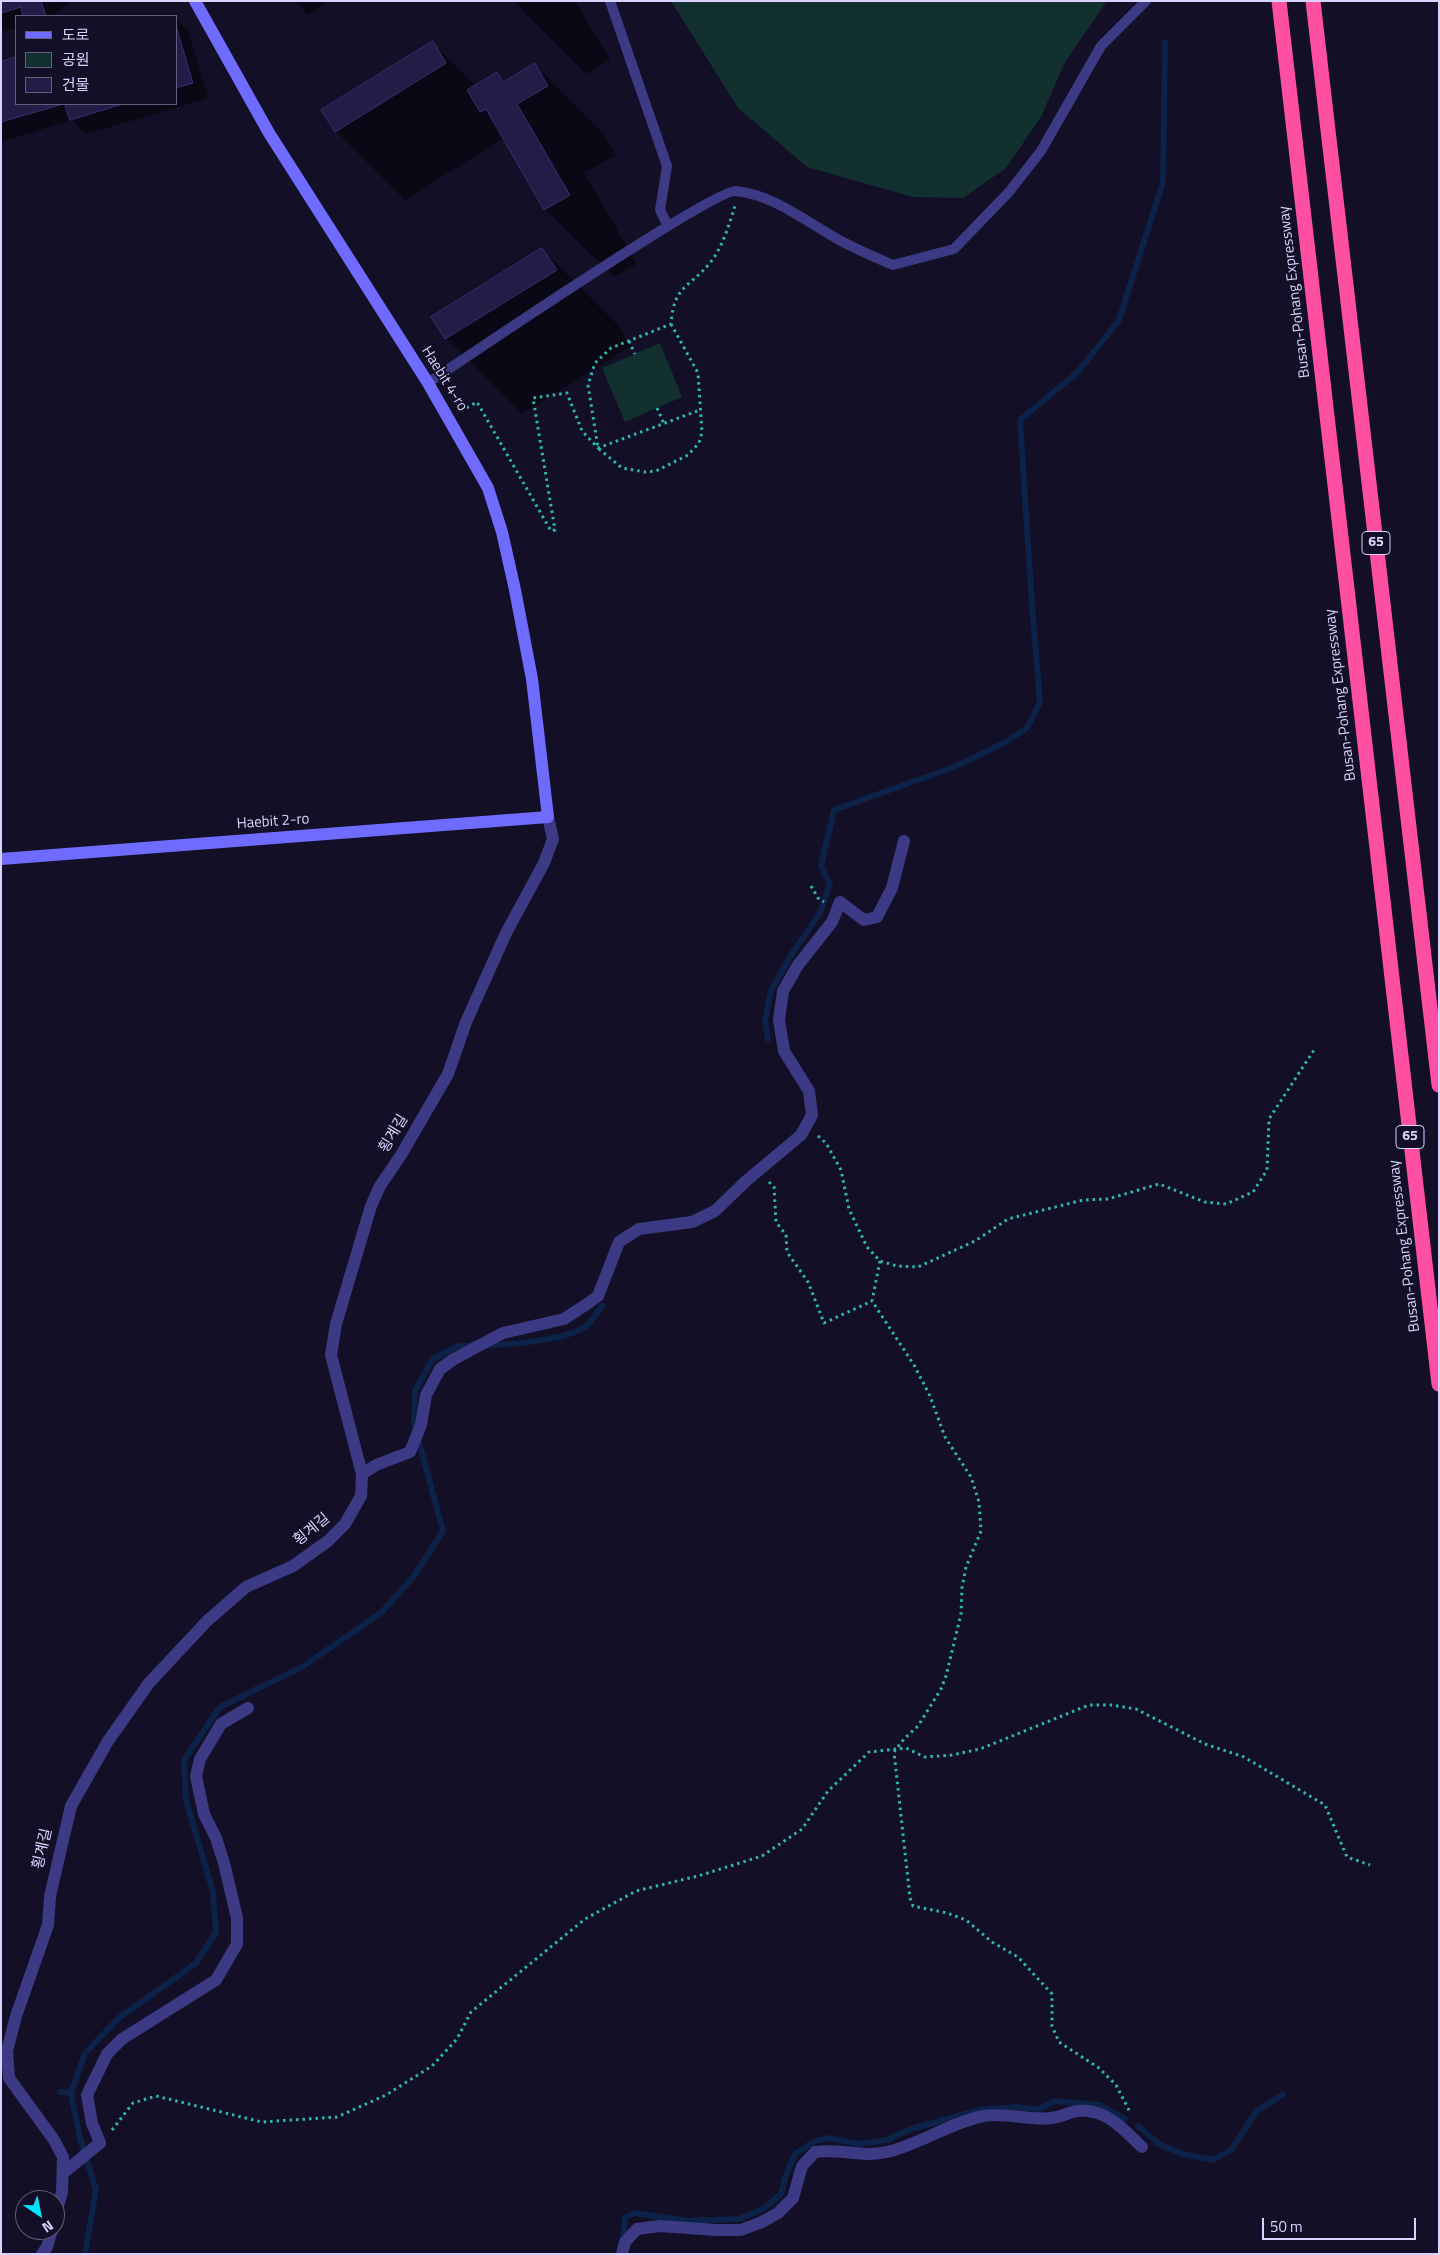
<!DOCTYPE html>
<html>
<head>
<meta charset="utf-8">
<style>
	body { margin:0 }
	#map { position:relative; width:1440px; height:2255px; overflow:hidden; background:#130f26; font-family:"Titillium Web","Noto Sans KR",sans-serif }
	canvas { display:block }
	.frame { position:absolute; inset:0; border:2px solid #d9d4ff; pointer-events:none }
	.legend { position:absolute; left:15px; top:15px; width:162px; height:90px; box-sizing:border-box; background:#130f26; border:1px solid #625e7d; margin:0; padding:6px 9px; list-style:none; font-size:15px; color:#d9d4ff }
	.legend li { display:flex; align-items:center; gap:10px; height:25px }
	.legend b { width:25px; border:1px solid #625e7d }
	.north { position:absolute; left:15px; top:2190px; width:50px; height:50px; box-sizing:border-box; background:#130f26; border:1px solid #625e7d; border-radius:50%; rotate:146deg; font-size:14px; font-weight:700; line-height:20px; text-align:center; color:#d9d4ff }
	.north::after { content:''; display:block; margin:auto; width:18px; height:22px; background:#00e5ff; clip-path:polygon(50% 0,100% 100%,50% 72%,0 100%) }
	.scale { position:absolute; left:1262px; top:2218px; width:154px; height:22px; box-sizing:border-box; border:2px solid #d9d4ff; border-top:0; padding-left:6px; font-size:15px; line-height:18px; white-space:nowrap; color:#d9d4ff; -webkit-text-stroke:4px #130f26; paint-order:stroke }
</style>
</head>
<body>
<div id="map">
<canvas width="1440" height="2255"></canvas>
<div class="frame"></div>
<ul class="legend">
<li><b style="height:6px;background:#6f6bff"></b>도로</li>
<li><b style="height:14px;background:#12302f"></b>공원</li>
<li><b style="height:14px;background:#241b47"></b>건물</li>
</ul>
<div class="north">N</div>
<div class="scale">50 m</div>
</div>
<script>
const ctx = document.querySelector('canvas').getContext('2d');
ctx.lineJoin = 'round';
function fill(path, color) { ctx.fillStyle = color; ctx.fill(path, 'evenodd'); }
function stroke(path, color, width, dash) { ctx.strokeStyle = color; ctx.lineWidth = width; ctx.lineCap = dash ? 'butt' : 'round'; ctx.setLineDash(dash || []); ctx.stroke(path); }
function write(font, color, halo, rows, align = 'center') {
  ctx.font = font + ' "Titillium Web","Noto Sans KR",sans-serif'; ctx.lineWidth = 4; ctx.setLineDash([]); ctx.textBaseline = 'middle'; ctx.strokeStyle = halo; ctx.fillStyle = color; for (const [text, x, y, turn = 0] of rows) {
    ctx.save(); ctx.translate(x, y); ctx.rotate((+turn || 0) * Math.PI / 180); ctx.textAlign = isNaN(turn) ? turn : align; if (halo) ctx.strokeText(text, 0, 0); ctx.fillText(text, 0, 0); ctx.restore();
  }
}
fill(new Path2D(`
	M671,1H1107L1065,62L1041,117L1006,168L963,198L913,197L807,167L738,108Z
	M660,343L682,397L625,422L602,368Z`), '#12302f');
fill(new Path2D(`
	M1,1H73L55,13L56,16H16V28L1,32Z
	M295,1H330L308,15Z
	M514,1H575L610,60L586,74Z
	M176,19L188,30L208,98L86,134L72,120L1,142V63L16,59V104H176Z
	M432,42L476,86L497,74L505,82L535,65L603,133L616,155L584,173L637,264L614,277L545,209L504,138L405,200L336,131Z
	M542,249L618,325L631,346L522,414L446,338L433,317Z`), '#0007');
stroke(new Path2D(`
	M768,1039L765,1020L771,991L791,955L820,913L830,884L821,866L834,810L954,767L1002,744L1027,728L1040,702L1032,605L1020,420L1078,372L1119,320L1163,182L1165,42
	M485,1345C508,1345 571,1340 587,1325C593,1320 597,1312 602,1306
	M60,2092L71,2093
	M1138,2126L1160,2145L1183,2154L1213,2160L1231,2150L1256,2112L1283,2094
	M623,2241L625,2218L634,2213L689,2221L739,2219L763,2209L781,2194L786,2175L795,2154L815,2141L830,2138L859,2144L887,2140L911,2129L979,2110L1015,2107L1039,2109L1054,2101L1100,2105L1125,2119
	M85,2254L96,2190L80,2138L71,2093L85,2053L120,2017L195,1964L216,1933L213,1892L186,1800L184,1760L220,1707L302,1667L381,1613L414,1576L443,1531L414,1423L415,1391L432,1360L458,1346L473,1345`), '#0c2248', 6);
const building = new Path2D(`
	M1,1H41L46,16H23L21,7L1,13Z
	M176,26L193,83L176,88Z
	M433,41L446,63L335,132L321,110Z
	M16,57V104H63L1,122V62Z
	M535,63L548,86L517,104L570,195L544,210L486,109L480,112L467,90L497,72L503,82Z
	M65,104H123L70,120Z
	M542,248L557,270L445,339L431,317Z`);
fill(building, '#241b47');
stroke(building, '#3b2d73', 1);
stroke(new Path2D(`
	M671,324L698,373L702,432L699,443L688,455L656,471L645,472L622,468L598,448L588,385L595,363L611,348L671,324C674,285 688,289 709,264C722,249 729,225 735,206
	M629,341L635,354
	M657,408L664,424
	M461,411L477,402L551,531L555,530L533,398L567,393L582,431L598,448L700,410
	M811,886L818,898L824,902
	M818,1136L826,1143L841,1170L849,1209L867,1247L880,1261L897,1266L918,1267L975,1241L1008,1219L1083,1200L1108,1199L1159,1184L1205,1202L1226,1204L1253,1192L1267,1170L1269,1119L1314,1050
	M769,1182L774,1187L776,1222L786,1235L787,1252L808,1282L824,1323L872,1301
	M880,1261L872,1301L914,1365L930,1396L945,1437L971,1477L979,1502L981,1531L966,1567L962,1588L961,1614L946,1676L941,1689L918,1726L904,1739L894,1752L910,1898L913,1906L947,1913L966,1920L992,1942L1018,1957L1052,1994V2026L1059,2042L1099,2068L1116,2085L1130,2112
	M112,2130L133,2103L156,2096L262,2122L337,2117L386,2095L432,2066L457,2039L471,2012L585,1919L636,1891L698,1876L762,1856L802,1829L828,1791L869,1752L906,1748L925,1757L952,1755L980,1749L1089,1705H1111L1136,1709L1205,1744L1244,1757L1325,1805L1347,1857L1370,1865`), '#2fb8b0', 3, [2.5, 4]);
stroke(new Path2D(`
	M610,1L667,166L660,210L668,226
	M428,383C465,358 714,189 736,191C776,195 810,225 845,243C860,251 877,258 893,265L954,249L1009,192L1041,151L1101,46L1146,1`), '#3d3a85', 10);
stroke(new Path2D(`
	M362,1474L376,1465L410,1452L421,1425L426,1395L440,1369L454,1359L503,1333L564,1319L587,1304L598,1296L619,1242L639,1229L692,1222L715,1211L746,1181L801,1135L812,1115L809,1091L784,1051L779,1020L783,991L798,965L832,922L840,902L864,920L877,917L892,888L904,841
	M63,2173L100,2143L92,2123L87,2095L107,2054L122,2039L216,1980L237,1944V1918L224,1863L216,1838L204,1814L196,1776L200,1759L221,1724L248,1708
	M55,2217L62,2192L63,2157L54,2140L9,2078L7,2051L16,2016L48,1925L50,1896L71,1806L108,1741L149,1683L207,1621L246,1587L293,1566L328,1541L345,1524L361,1496L362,1474L331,1355L336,1324L371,1206L380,1186L401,1155L448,1074L466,1022L506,933L544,863L553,839L548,817
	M42,2254L47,2247L52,2230
	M622,2254L625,2242L637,2229L660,2226L716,2230H741L762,2222L778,2213L793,2198L802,2166L815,2152C841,2148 861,2158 887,2152C918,2145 952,2122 983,2116C1006,2112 1029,2121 1052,2118C1061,2117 1069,2112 1078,2111C1106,2108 1124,2130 1142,2147`), '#3d3a85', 12);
stroke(new Path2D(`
	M1,859L548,817L532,679L515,590L502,532L488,488L428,383L269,133L195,1`), '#6f6bff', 12);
stroke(new Path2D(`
	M1279,1L1439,1384
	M1313,1L1439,1085`), '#ff4fa3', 15);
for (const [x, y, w] of [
	[1376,543,28],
	[1410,1137,28]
]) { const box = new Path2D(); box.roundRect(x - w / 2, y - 11.5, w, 23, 4); ctx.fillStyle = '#130f26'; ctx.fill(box); stroke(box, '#d9d4ff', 1); }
write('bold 14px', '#d9d4ff', null, [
	["65",1376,543],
	["65",1410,1137]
]);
write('15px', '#d9d4ff', '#130f26', [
	["Busan-Pohang Expressway",1295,292,-97],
	["Haebit 4-ro",444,379,58],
	["Busan-Pohang Expressway",1341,695,-97],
	["Haebit 2-ro",273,822,-4],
	["횡계길",394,1134,-59],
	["Busan-Pohang Expressway",1405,1246,-97],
	["횡계길",312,1530,-39],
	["횡계길",43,1849,-77]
]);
</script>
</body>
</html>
